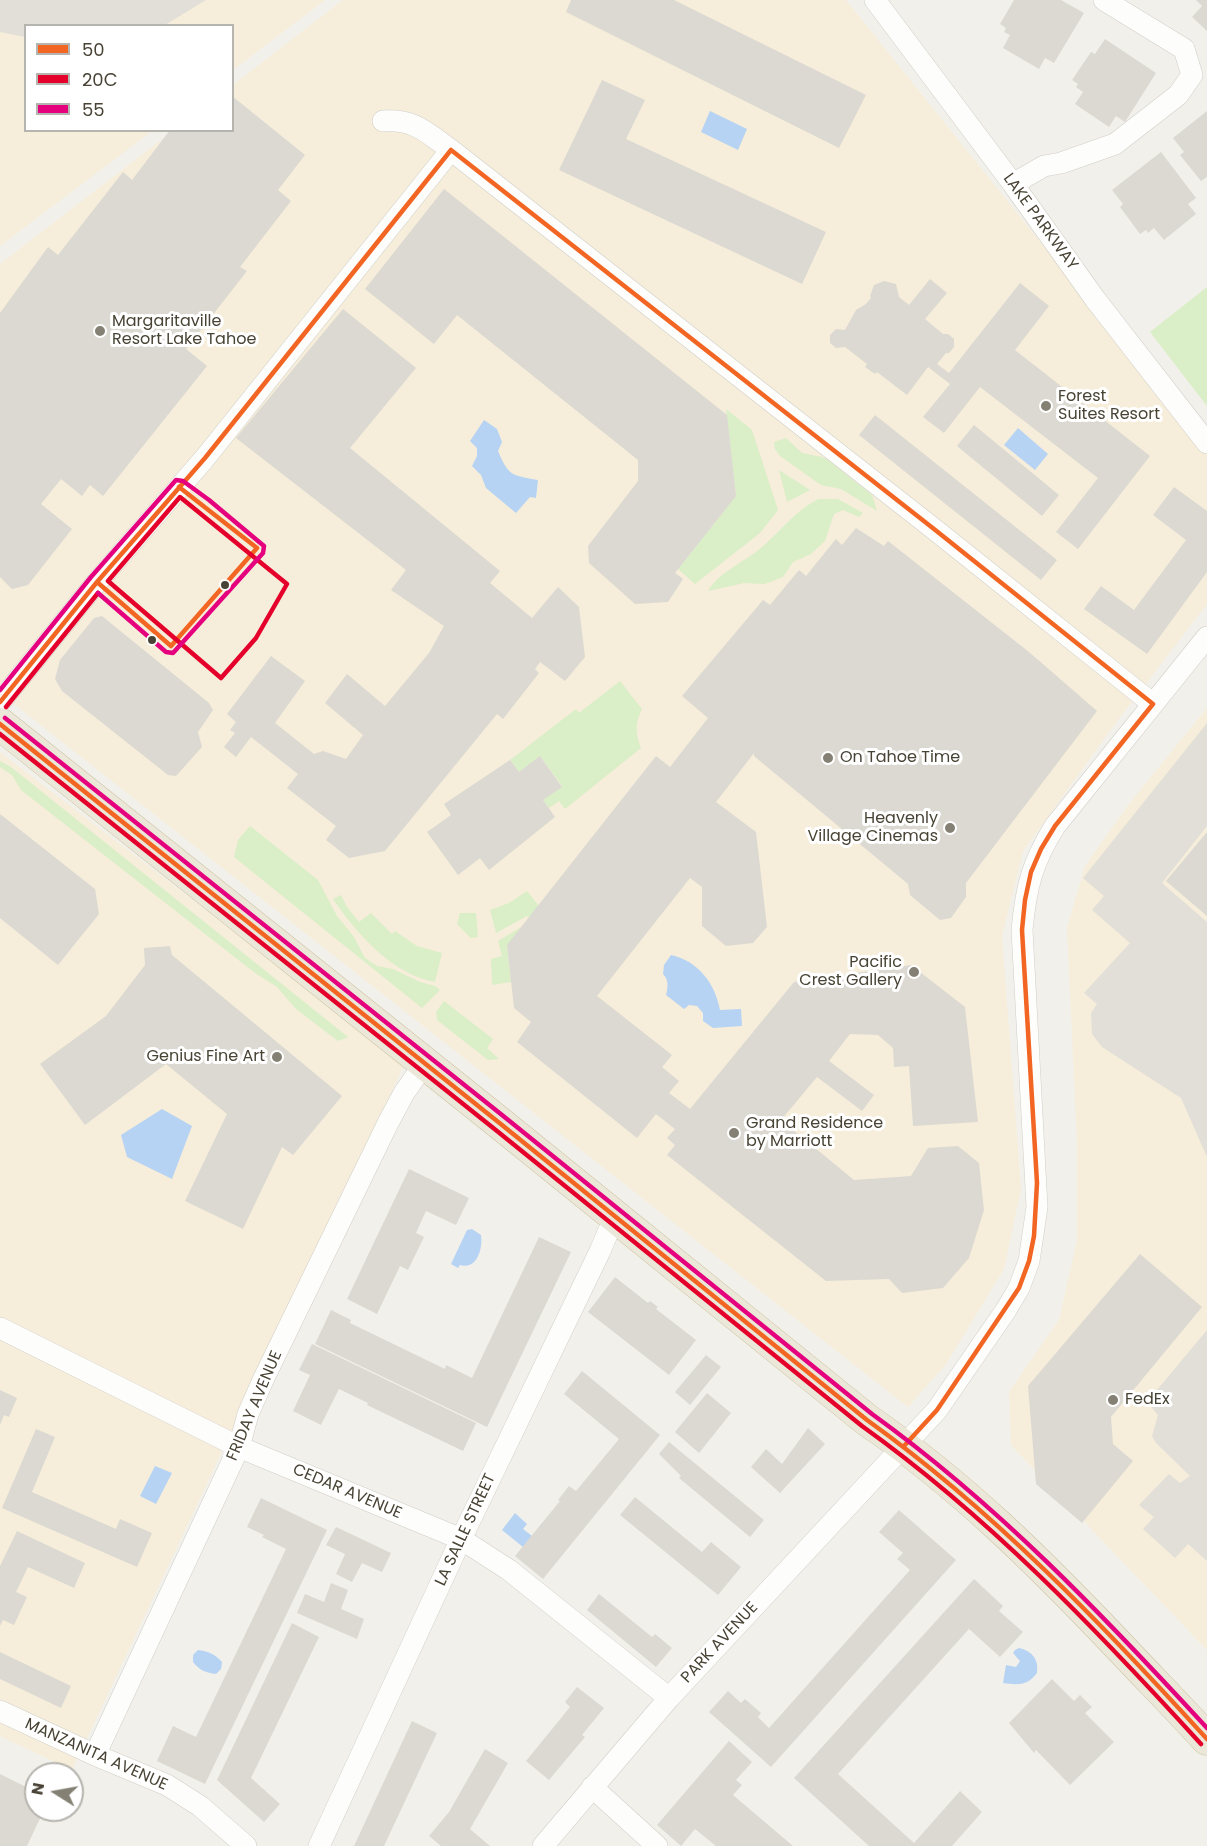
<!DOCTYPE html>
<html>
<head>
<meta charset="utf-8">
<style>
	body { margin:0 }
	#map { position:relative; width:1207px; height:1846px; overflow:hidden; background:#f2f0ea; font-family:Poppins,sans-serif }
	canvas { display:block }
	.legend { position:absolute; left:24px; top:24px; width:210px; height:108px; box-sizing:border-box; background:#fff; border:2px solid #b6b4ae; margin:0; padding:8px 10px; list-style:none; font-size:18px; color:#484334 }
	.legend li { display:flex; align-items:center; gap:12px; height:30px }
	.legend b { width:30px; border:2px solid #b6b4ae }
	.north { position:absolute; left:24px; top:1762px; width:60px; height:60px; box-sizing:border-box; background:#fff; border:2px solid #b6b4ae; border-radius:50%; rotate:281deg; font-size:16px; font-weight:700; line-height:24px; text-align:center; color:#484334 }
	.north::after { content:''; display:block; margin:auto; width:21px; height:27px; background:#848074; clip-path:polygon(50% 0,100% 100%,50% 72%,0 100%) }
</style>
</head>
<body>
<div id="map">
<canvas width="1207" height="1846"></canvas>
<ul class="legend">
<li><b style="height:8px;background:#f26522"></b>50</li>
<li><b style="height:8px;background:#e4002b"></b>20C</li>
<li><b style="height:8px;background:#e5007d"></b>55</li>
</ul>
<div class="north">N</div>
</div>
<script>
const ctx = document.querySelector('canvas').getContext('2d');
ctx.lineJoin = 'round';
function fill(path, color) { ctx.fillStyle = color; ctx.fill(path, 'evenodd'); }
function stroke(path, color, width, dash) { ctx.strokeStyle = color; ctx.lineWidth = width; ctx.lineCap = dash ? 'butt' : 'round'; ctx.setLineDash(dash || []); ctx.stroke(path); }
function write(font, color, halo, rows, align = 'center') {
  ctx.font = font + ' Poppins,sans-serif'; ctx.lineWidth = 6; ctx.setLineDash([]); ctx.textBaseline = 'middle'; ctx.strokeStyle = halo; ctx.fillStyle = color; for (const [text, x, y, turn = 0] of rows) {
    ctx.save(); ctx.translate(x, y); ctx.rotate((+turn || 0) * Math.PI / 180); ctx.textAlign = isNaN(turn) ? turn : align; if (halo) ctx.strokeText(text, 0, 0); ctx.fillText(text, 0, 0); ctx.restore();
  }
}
fill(new Path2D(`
	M0,0H325L233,70L232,26H26V130L152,131L0,246Z
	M343,0H846L1207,450V604L1115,724L1023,851L1002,936L1021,1189L1004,1269L946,1364L908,1407L0,693V264L173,131L232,130L233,85Z
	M1207,708V1650L1011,1445L1009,1392L1059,1320L1077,1241V1141L1067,928L1085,866L1129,804Z
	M0,752L405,1063L72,1770L0,1736Z`), '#f6eedb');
fill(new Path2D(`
	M1207,287V406L1150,332Z
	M726,409L752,430L778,510L760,533L695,584L678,569L736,496Z
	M786,438L802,453L822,457L828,460L872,495L877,511L841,489L821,485L780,456L775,449L774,442Z
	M779,470L810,490L787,502Z
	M818,499H838L863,513L859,517L843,510L834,514L825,541L811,554L793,562L783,577L765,584L744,583L708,591C720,571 745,562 762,547C783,529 793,513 818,499Z
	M620,681L642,709C635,723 635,733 641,748L565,809L559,801L549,808L543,800L562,786L541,757L519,772L510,760L576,709L579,713Z
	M0,761L11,767L348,1037L338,1041L296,1009L277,987L255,973L21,790L12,775L0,767Z
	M250,826L318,880L337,916L354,937L365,958L377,966L393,969L420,982L435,986L440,990L422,1008L234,857L238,840Z
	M527,891L539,906L530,918L527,916L496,933L490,910L509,903Z
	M341,895L347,907L359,922L371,913L392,934L395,931L417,946L442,953L435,982C393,975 356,933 333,899Z
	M460,913H476L478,937L471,938L457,924Z
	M523,926L507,946L511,982L492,985L491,959L502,956L498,941Z
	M444,1001L493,1039L487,1048L499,1059L488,1060L437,1020L436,1012Z`), '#daeec7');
fill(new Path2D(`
	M0,0H206L165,25L26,26L25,37L0,32Z
	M1207,723V826L1162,883L1207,922V1157L1181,1098L1102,1047L1092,1034L1091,1013L1097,1004L1084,993L1130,943L1092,910L1104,896L1083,878Z
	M1207,1330V1561L1188,1544L1175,1558L1143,1529L1154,1517L1139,1505L1169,1474L1180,1483L1190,1476L1156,1443L1152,1436L1158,1415L1147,1402Z`), '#e1dfd8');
fill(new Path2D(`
	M710,111L747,129L738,150L701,132Z
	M484,420L497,429L502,442L498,451C509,477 512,475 538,480L536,498L530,497L516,513L486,488L481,475L472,466L477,456V448L470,441Z
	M1018,428L1048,454L1035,470L1004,445Z
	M671,955C698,961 715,983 720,1010L741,1009L742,1026L713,1028L703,1021V1013L697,1006L689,1005L684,1009L666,995C668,987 669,980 663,974L664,965Z
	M162,1109L192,1126L172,1179L127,1157L121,1135Z
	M472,1229L481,1235C483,1249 477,1270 460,1265L458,1268L451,1264L467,1230Z
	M155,1466L172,1473L156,1504L140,1496Z
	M515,1513L527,1524L523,1529L532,1536L523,1547L502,1530Z
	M1019,1648C1032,1651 1039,1659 1037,1673C1027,1686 1018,1685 1003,1683L1006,1665L1016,1667L1020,1661L1013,1653L1015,1650Z
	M198,1650C208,1651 215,1654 222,1662L221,1669L216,1674C206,1673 199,1670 193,1662V1655Z`), '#b6d3f4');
fill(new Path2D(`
	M571,0H674L866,95L839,148L566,12Z
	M1014,0H1061L1084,13L1054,63L1045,58L1039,69L1003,48L1010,35L1004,32L1006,28L1000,24Z
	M1196,0H1207V31L1192,17L1202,6Z
	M1105,39L1156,73L1125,122L1116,116L1109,127L1075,104L1083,92L1076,87L1078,84L1072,80L1091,52L1095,54Z
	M602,80L645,100L626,139L826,232L802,284L559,170Z
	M232,96L305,155L278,190L291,201L240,267L247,271L186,349L207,366L103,496L90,485L82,496L61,479L41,504L72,529L28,585L12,589L0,577V313L48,247L58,255L123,172L132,180L170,130H232Z
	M1207,111V177L1201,181L1180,155L1184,152L1173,138Z
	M1161,152L1196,198L1188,204L1196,214L1164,240L1154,228L1148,233L1146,230L1140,234L1120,207L1123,204L1112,190Z
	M444,189L727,415L736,496L675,573L683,579L668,602L635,604L589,563L588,546L638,481V460L457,315L434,344L365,289Z
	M930,279L947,293L925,319L943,334H948L954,339V347L949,353H946L937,364L949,373L1020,283L1049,306L1015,350L1150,456L1078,549L1056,532L1098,478L980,387L944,433L923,417L950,384L928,367L907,395L877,372L875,374L865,367L867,364L845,347L836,348L830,343V335L836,329L845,330L856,310L866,304L871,298L870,296L874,285L884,281L896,284L899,297L909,305Z
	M343,309L416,368L350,448L500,571L490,583L532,618L558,587L579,607L585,657L565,681L540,662L535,669L539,673L503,719L497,714L385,851L349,858L326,840L336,826L287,788L298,774L251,737L236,757L224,747L235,733L230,730L236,722L227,714L271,656L305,681L275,723L314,754L323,751L346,759L363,735L325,703L347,674L385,706L429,653L444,626L391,590L406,570L236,438Z
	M875,415L1057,560L1041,580L859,435Z
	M974,425L1059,495L1042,516L957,446Z
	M1174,487L1207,511V572L1147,654L1084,609L1101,586L1134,610L1186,540L1153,515Z
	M856,528L884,546L888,541L1029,652L1097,711L966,883V897L951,918L940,920L910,895L908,884L754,756V753L716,802L756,832L767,927L753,943L726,946L702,926V887L690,878L597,996L672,1055L662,1067L679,1081L669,1093L690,1109L794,982L911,965L965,1007L978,1122L913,1126L909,1066L894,1067L893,1048L878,1035L850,1034L829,1061L874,1095L862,1111L817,1077L781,1120L854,1180L911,1176L928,1148L958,1146L979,1163L984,1210L969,1258L943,1288L902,1293L889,1279L826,1281L667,1155L675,1145L667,1138L675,1129L656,1114L637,1138L517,1042L531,1022L514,1008L507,945L656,756L670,767L708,718L682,696L763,600L770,605L799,570L806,576L836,539L842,545Z
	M102,616L209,703L213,710L198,732L202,747L176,776L168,775L62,691L55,679L60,660L94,618Z
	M540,756L562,787L543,800L555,817L489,870L480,858L458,875L427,832L451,815L444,804L510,760L519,772Z
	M0,814L95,889L99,914L58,965L0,918Z
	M1207,832V916L1166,881Z
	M170,946L172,955L342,1096L293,1155L282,1147L243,1229L185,1201L227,1114L166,1064L85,1125L40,1064L106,1016L145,965L144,948Z
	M409,1169L469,1198L456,1225L426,1211L416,1233L424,1237L408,1270L400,1266L377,1314L347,1299Z
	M539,1237L571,1252L487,1427L315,1344L331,1310L351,1320L350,1323L445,1369L446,1365L472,1378Z
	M1140,1254L1202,1307L1111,1417L1113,1444L1133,1461L1082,1523L1036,1484L1028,1386Z
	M615,1277L648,1303L650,1301L658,1307L656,1309L696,1340L669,1375L588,1312Z
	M312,1344L476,1423L463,1451L367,1405L368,1403L339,1389L321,1425L293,1411L310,1375L299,1370Z
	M706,1355L721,1367L690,1405L675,1392Z
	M582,1371L660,1435L543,1579L515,1556L560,1501L558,1500L569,1486L576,1491L619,1439L564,1394Z
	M0,1390L17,1398L9,1417L4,1415L0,1425Z
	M707,1393L731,1413L699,1453L675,1432Z
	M808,1428L825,1444L780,1493L751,1467L766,1449L782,1464Z
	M36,1429L55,1437L32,1492L116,1529L120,1519L152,1533L137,1567L2,1508Z
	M669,1442L764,1520L750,1537L679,1478L681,1476L659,1454Z
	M635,1497L702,1552L711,1542L741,1567L718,1595L620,1515Z
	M261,1498L327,1530L205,1784L157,1761L173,1726L196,1737L286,1549L262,1537L264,1535L247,1527Z
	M899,1510L956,1560L771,1767L709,1712L728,1691L741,1703L745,1699L761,1713L758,1717L769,1728L910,1570L897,1559L903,1553L879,1532Z
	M336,1527L391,1553L382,1572L362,1563L352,1582L336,1574L345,1554L326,1545Z
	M17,1531L85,1563L74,1588L28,1567L16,1592L27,1597L14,1625L3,1620L0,1626V1566Z
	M974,1579L1003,1606L999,1611L1023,1632L1000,1657L969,1629L838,1774L914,1843L960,1791L982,1812L952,1846H869L794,1778Z
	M331,1583L348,1590L341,1609L364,1619L357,1639L297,1613L305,1594L324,1602Z
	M599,1594L652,1637L655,1634L672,1648L656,1667L587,1610Z
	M292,1623L319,1637L251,1778L280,1804L264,1822L217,1780Z
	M0,1652L71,1686L61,1708L0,1679Z
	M1052,1679L1074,1701L1080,1695L1092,1707L1085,1713L1114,1742L1070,1785L1036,1750L1034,1753L1009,1723Z
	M577,1687L604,1708L582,1735L585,1737L549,1780L526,1761L570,1707L565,1702Z
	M412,1721L437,1733L384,1846H354Z
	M729,1741L752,1762L736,1780L742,1785L733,1795L793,1846H716L695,1829L681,1846L657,1825Z
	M485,1749L508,1763L470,1829L490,1846H441L429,1836L449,1812Z
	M0,1774L36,1792V1810H44L27,1846H0Z`), '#dbd9d2');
const minor = new Path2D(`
	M875,0L1013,184L1095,299L1207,443
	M383,121C415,119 426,132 451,150L934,529L1153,704
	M1013,184L1044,166L1061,163L1115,144L1178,95L1192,75L1184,49L1104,0
	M0,702L97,582L205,458L451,150
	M0,1328L239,1447L461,1539L509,1570L669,1698
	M0,1711L95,1755L167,1785L200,1806L246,1846
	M95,1755L239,1447L248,1414L264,1378L388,1123L404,1093L425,1063
	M592,1787L657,1846
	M319,1846L461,1539L600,1251L615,1216
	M543,1846L669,1698L937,1410L1006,1310L1019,1288L1029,1261L1037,1207L1022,930C1026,887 1032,863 1055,826L1207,637`);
const highway = new Path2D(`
	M0,724L502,1125L867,1420C962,1485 1040,1563 1119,1646C1148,1677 1178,1707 1207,1739`);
stroke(minor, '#d0cec7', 22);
stroke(highway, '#ccc2a2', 33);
stroke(minor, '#fdfdfc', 21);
stroke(highway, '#ece8d9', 32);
stroke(new Path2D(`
	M97,582L171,646L257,548L179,487
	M0,702L97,582L205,458L451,150L934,529L1153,704L1055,826L1041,849L1031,872L1025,900L1022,930L1037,1183L1034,1236L1029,1261L1019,1288L937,1410L904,1446
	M0,724L502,1125L867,1420C994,1511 1102,1624 1207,1739`), '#f26522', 4.5);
stroke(new Path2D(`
	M180,497L287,584L256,638L221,678L108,581Z
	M6,707L98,593
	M0,734L497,1131L862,1426C989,1517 1096,1629 1201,1744`), '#e4002b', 4.5);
stroke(new Path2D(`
	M0,690L91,577L176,480L183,481L209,500L264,546L263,553L173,653L166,652L98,593
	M5,718L507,1119L872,1414C997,1504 1103,1615 1207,1728`), '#e5007d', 4.5);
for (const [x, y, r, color] of [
	[100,331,6,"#848074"],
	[1046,406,6,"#848074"],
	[225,585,5,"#484334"],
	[152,640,5,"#484334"],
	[828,758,6,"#848074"],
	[950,828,6,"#848074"],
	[914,972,6,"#848074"],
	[277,1057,6,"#848074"],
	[734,1133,6,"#848074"],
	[1113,1400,6,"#848074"]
]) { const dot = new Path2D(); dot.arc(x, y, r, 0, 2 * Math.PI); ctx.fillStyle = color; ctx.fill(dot); stroke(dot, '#fff', 2); }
write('16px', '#484334', '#fff', [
	["LAKE PARKWAY",1040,222,54],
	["FRIDAY AVENUE",255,1406,-67],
	["CEDAR AVENUE",347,1492,23],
	["LA SALLE STREET",466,1530,-65],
	["PARK AVENUE",720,1643,-47],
	["MANZANITA AVENUE",96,1755,24]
]);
write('16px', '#484334', '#fff', [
	["Margaritaville",112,322],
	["Resort Lake Tahoe",112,340],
	["Forest",1058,397],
	["Suites Resort",1058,415],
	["On Tahoe Time",840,758],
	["Heavenly",938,819,"right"],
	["Village Cinemas",938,837,"right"],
	["Pacific",902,963,"right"],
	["Crest Gallery",902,981,"right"],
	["Genius Fine Art",265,1057,"right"],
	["Grand Residence",746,1124],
	["by Marriott",746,1142],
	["FedEx",1125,1400]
], 'left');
</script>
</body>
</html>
